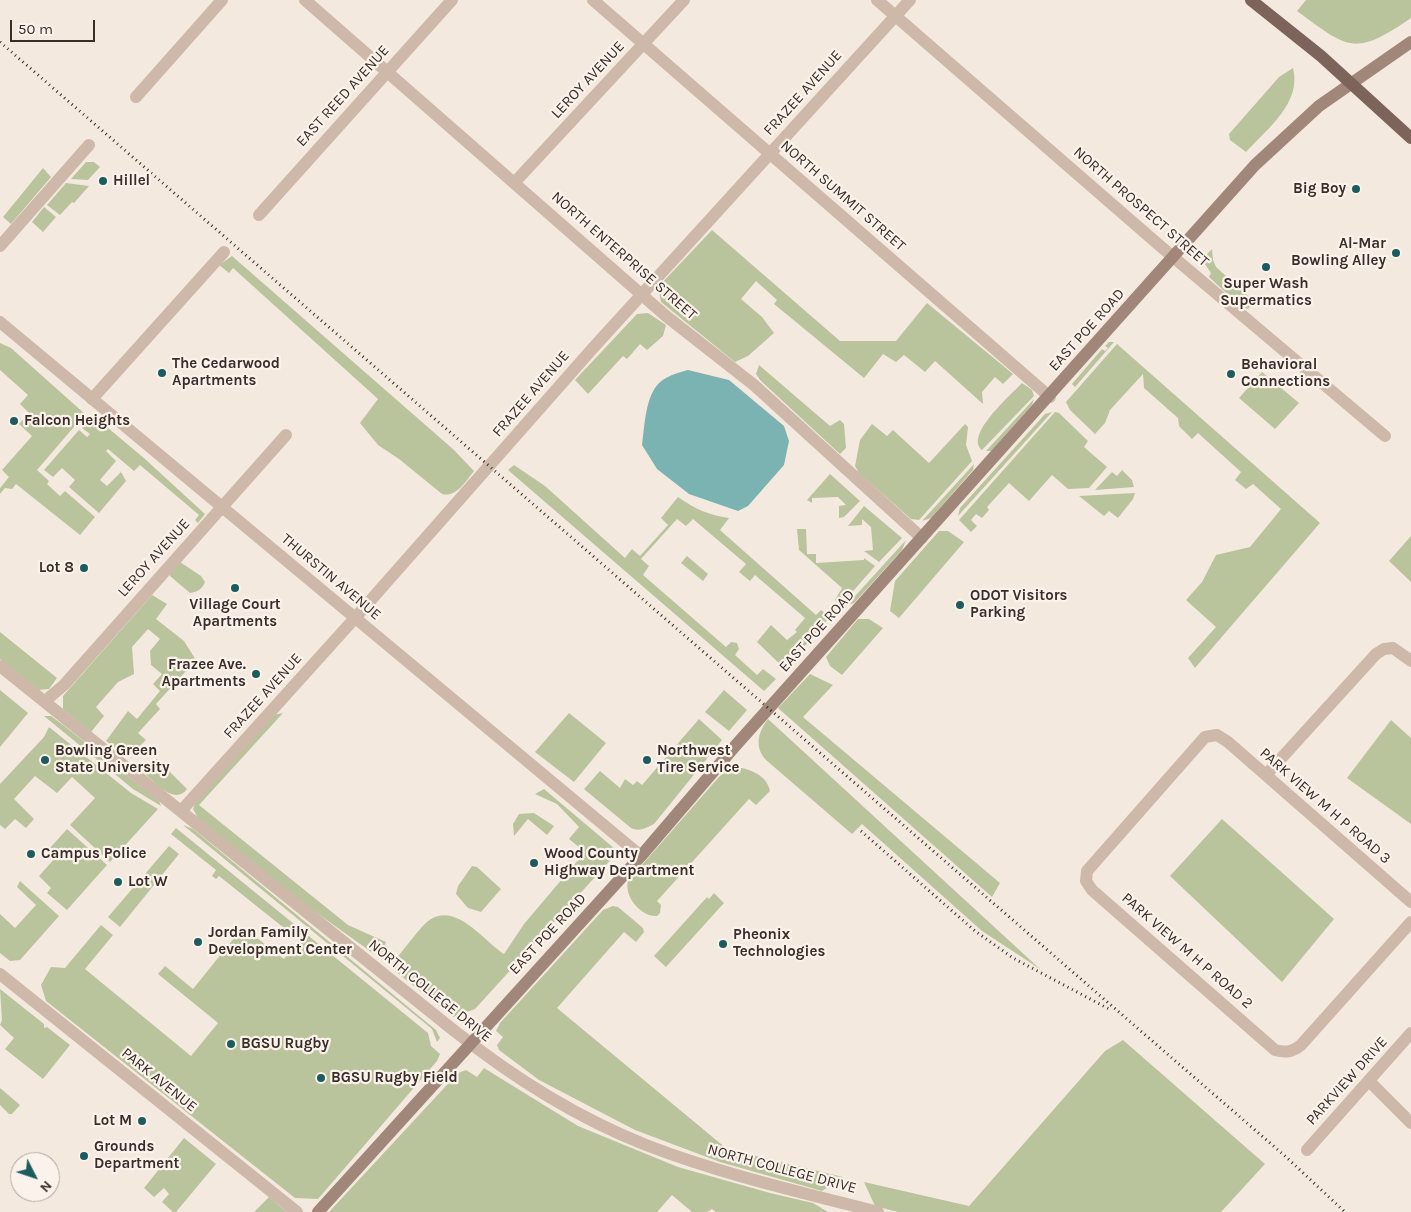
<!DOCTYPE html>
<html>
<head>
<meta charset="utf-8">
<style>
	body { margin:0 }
	#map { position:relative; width:1411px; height:1212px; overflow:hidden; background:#f4e9de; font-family:Karla,sans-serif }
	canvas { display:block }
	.north { position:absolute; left:10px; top:1152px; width:50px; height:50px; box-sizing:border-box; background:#fbf3eb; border:1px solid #aea49d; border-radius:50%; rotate:131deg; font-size:14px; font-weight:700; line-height:20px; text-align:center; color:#3a2e29 }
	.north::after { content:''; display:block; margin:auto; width:18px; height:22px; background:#1c5c5e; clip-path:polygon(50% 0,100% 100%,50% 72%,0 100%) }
	.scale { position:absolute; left:10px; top:20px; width:85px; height:22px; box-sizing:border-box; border:2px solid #3a2e29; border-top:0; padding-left:6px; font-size:15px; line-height:18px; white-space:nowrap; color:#3a2e29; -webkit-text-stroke:4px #fbf3eb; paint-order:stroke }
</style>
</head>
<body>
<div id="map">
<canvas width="1411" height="1212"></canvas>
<div class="north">N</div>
<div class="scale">50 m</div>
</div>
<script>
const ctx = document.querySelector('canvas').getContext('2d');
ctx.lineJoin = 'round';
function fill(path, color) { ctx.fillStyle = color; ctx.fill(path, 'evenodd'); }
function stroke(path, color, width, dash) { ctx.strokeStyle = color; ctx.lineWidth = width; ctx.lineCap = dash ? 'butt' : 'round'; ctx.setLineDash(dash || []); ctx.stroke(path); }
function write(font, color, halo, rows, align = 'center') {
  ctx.font = font + ' Karla,sans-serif'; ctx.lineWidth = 4.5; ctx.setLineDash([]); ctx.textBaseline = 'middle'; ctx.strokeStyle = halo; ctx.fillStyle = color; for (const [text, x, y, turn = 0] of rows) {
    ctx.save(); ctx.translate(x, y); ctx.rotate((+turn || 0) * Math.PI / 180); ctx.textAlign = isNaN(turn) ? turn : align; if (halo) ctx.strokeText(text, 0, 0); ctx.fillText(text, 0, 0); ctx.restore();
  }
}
fill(new Path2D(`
	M1306,0H1411V18C1354,57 1349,49 1297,11Z
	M1293,68C1302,103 1267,129 1246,152L1230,140L1229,134L1279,77Z
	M86,162H94L100,167L88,180L71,179Z
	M43,168L51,177L11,224L3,217Z
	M66,183L89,186L74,203L72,202L60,215L47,205Z
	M44,207L56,217L43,232L32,222Z
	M712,230L840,341H896L927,303L1013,374L1003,384L995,377L982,392L983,404L935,361L925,372L904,355L896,362L883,354L864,378L774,304L777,300L756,281L741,299L762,317L774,333L748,356L735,362L661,302L658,287Z
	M1212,249L1213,260L1216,267L1255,302L1248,309L1239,305L1209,277L1211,273L1205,264L1206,255Z
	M232,256L454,450L474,471C466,481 456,498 442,494L399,459L378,445L360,423L378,399L233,268L229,273L219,265Z
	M648,313L666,325L663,336L647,350L640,344L627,359L623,356L588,394L575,380L637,314Z
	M1109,342H1114L1075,387L1072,384L1102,349L1105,351L1108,348L1105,346Z
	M0,343L11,348L85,414L37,470L49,481L47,484L60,496L65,491L95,517L80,535L16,484L12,489L5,488L0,494V488L9,477L2,470L32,436L19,424L29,413L20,404L28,395L0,370Z
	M1117,344L1320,523L1195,668L1188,658L1216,627L1186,600L1202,582L1216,555L1250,547L1281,509L1253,484L1246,489L1235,480L1241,472L1198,433L1192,439L1179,426L1178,418L1144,388L1143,374L1110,410L1105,423L1095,434L1070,410L1066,402Z
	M759,365L830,426L840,420L844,424L846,448L840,454L761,381L756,374Z
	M1262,372L1299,403L1275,429L1239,398Z
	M1022,383L1032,390L1034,396L982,450C964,435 1011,395 1022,383Z
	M1034,399L1032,405L991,451H986Z
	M1052,412L958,516L960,508L1045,414Z
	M1055,412L1059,413L1088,441L1084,447L1107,467L1089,488L1068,489L1052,475L1029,501L1009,483L987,507L989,510L982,518L976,514L971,520L977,526L971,532L959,520Z
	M95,417L145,459L205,514L198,523L195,520L199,515L140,465L134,471L108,449L106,451L116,461L100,480L107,486L121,472L126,481L99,513L69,487L75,480L62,468L53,477L44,470L79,430L87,437L90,434L82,428Z
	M872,424L887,436L893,430L929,463L965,424L968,427L966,445L972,461L919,520L911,519L859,473L855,466L860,440Z
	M974,464L973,470L931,518L922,521Z
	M514,465L545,486L625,558L632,549L640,556L668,525L661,518L678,497C695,509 709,515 729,518L720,530L816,615L821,610L830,617L785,669L757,642L771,625L787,640L797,632L795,630L805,618L755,575L750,581L739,572L746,564L693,519L686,526L677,519L641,559L649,566L643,575L726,647L731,642L737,643L739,649L735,655L757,675L763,669L776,679L764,691L508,470Z
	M1122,470L1132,480L1134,487L1095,490L1112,472L1117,476Z
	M830,474L860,501L844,517L839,518V506L846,505L838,497L812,498V503L807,500Z
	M1135,493L1133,499L1118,518L1109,511L1104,516L1079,496Z
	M864,506L902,538L879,562L864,551L873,550L871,527L862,519V525L848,526Z
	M797,529H806L807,554H816V563L864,560V558L875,566L841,605L835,600L842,588L799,550Z
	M939,531H948L964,542L899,618L890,611L895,581Z
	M1411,536V582L1389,561Z
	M906,540L902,550L854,603L846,606Z
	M687,556L708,574L703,581L681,563Z
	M180,562L201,576L205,582C202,589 198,592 190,593L170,576V573Z
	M152,595L167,604L156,619L184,641L196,660L156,704L160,709L138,733L146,740L128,757L106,741L128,711L137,719L160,691L153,684L162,674L151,665L150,651L160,639L148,629L132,647L134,674L118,682L96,707L104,716L91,732L63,709V696Z
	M858,619H869L883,628L842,675L830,666L826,657Z
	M0,632L57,678L49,689L39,690L0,659Z
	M810,674L833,685L803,717L1000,883L992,897L778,708Z
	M0,690L28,713L0,747Z
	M724,690L747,710L729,731L705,712Z
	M283,713L199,805L348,925L386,942L383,952L374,954L303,903L198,818L193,809L196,801L273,715Z
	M569,713L606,743L574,782L535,752Z
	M44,716H51L63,725L159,801L161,806L133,789Z
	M699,719L722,740L654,824C646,828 639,832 631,828L584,789L600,771L620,788L625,779L633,785L637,781L642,785Z
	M768,719L1040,969L982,931L862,824L852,834L766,760C754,747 758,732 768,719Z
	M1391,720L1411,738V824L1347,778Z
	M49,727L131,793L158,809L110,862L70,825L95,798L72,777L57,793L35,776L14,799L34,819L26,828L15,819L5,829L0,825V784L44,737Z
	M157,759L187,789C175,806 155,782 144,773Z
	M736,767C750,769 767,775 770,791L756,805L749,799L657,901L661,905L660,913L657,916C641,917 624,897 628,881L718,778L724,772Z
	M544,789L615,849L616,854L475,1009L453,1017L395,971V960C404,950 422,924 431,919C457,903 484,941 504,954L524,924L585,852L569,839L579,827L557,804L535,794Z
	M534,813L554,826L547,835L528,819L514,836L513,824L519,814Z
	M1222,819L1334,919L1282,982L1170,876Z
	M183,825L193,829L436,1030L440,1038L437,1042L432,1029Z
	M176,828L428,1033L431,1046L440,1054L437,1061L318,1199L295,1198L46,1001L41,985L51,967L65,968L101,925L113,935L85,969L191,1056L218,1023L158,974L165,966L193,989L243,927L284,959L299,940L219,876L216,879L212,876L216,870L171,834Z
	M67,829L107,865L67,910L47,893L51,888L39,876L56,857L50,848Z
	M169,846L179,854L120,927L108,917Z
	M472,866L477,867L501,889L481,912L468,908L456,894L458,886Z
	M20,881L59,916L20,960L10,961L0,953V914L15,928L36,905L17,887Z
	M714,893L724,903L666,967L654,956L707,897L709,899Z
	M613,906L618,907L643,928L644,932L636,942L624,932L557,1008L727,1149L843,1177L822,1191L720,1162L635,1130L539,1080L499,1050L497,1045L503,1037L496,1031L500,1023L603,910Z
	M0,989L44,1024V1028L47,1027L70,1045L43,1079L5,1049L14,1038L0,1025L2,1020Z
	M1123,1040L1265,1164L1221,1212H898L875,1206L864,1182L969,1206L1105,1051Z
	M484,1068L578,1126L678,1167L770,1193L813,1203L828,1212H716L712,1209L707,1212H692L672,1195L657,1212H329L458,1073L466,1070L477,1077Z
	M0,1088L20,1105L12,1114H9L0,1105Z
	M184,1138L216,1164L176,1212H173L162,1202L169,1194L164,1188L154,1197L144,1188Z
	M269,1197L287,1212H254Z`), '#b9c49d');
fill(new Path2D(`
	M688,370L729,380L784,426L789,441L784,465L748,506L738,511L689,494L657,469L642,445C645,425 645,388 666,378C673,374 681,372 688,370Z`), '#7bb3b3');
stroke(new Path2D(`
	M305,0L666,316L754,385L922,538
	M593,0L1050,397
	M877,0L1159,245L1385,436
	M136,97L222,0
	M515,182L684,0
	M259,215L452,0
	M0,246L89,145
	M92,399L224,252
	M45,701L64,685L286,435
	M1266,775L1376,654L1384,649L1393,648L1411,661
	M181,811L355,618L593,348L910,0
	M1411,902L1228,742L1217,735L1205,737L1087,871L1086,881L1092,890L1275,1050C1286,1053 1292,1052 1301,1045L1411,922
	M1369,1081L1411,1123`), '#cdb8a9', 12);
stroke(new Path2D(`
	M0,322L641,856
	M0,666L452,1029C511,1076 575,1117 646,1145C721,1174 800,1192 878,1212
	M0,974L297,1212
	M1307,1150L1411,1033`), '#cdb8a9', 12);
stroke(new Path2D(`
	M318,1212L641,856L736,745L1255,165L1319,106L1411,42`), '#a1877a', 12);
stroke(new Path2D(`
	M1251,0L1321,56L1411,138`), '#7c645a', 12);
stroke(new Path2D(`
	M0,42L1285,1156L1345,1212
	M861,831L975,931L1013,958L1109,1009`), '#3a2e29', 3, [1, 4]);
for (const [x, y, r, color] of [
	[103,181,5,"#1c5c5e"],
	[1356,189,5,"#1c5c5e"],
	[1396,253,5,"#1c5c5e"],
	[1266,267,5,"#1c5c5e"],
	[162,373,5,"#1c5c5e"],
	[1231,374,5,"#1c5c5e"],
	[14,421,5,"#1c5c5e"],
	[84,568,5,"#1c5c5e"],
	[235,588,5,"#1c5c5e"],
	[960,605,5,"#1c5c5e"],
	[256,674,5,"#1c5c5e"],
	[45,760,5,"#1c5c5e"],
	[647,760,5,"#1c5c5e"],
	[31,854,5,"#1c5c5e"],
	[534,863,5,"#1c5c5e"],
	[118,882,5,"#1c5c5e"],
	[198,942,5,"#1c5c5e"],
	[723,944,5,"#1c5c5e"],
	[231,1044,5,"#1c5c5e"],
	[321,1078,5,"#1c5c5e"],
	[142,1121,5,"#1c5c5e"],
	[84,1156,5,"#1c5c5e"]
]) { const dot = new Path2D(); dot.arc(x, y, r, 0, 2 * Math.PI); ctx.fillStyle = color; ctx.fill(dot); stroke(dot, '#fbf3eb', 2); }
write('15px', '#3a2e29', '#fbf3eb', [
	["LEROY AVENUE",588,80,-47],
	["FRAZEE AVENUE",803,93,-48],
	["EAST REED AVENUE",343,96,-48],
	["NORTH SUMMIT STREET",843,196,41],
	["NORTH PROSPECT STREET",1141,207,41],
	["NORTH ENTERPRISE STREET",624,256,41],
	["EAST POE ROAD",1087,330,-48],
	["FRAZEE AVENUE",531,394,-49],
	["LEROY AVENUE",154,558,-48],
	["THURSTIN AVENUE",331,577,40],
	["EAST POE ROAD",817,631,-48],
	["FRAZEE AVENUE",263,696,-48],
	["PARK VIEW M H P ROAD 3",1325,806,41],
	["EAST POE ROAD",548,934,-47],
	["PARK VIEW M H P ROAD 2",1187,951,41],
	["NORTH COLLEGE DRIVE",430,991,39],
	["PARK AVENUE",159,1080,39],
	["PARKVIEW DRIVE",1347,1081,-48],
	["NORTH COLLEGE DRIVE",782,1169,15]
]);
write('bold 15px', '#3a2e29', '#fbf3eb', [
	["Hillel",113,181],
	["Big Boy",1346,189,"right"],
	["Al-Mar",1386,244,"right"],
	["Bowling Alley",1386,261,"right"],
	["Super Wash",1266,284,"center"],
	["Supermatics",1266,301,"center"],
	["The Cedarwood",172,364],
	["Apartments",172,381],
	["Behavioral",1241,365],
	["Connections",1241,382],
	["Falcon Heights",24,421],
	["Lot 8",74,568,"right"],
	["ODOT Visitors",970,596],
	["Parking",970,613],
	["Village Court",235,605,"center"],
	["Apartments",235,622,"center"],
	["Frazee Ave.",246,665,"right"],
	["Apartments",246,682,"right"],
	["Bowling Green",55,751],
	["State University",55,768],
	["Northwest",657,751],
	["Tire Service",657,768],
	["Campus Police",41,854],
	["Wood County",544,854],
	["Highway Department",544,871],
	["Lot W",128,882],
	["Jordan Family",208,933],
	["Development Center",208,950],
	["Pheonix",733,935],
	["Technologies",733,952],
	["BGSU Rugby",241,1044],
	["BGSU Rugby Field",331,1078],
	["Lot M",132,1121,"right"],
	["Grounds",94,1147],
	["Department",94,1164]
], 'left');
</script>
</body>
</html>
